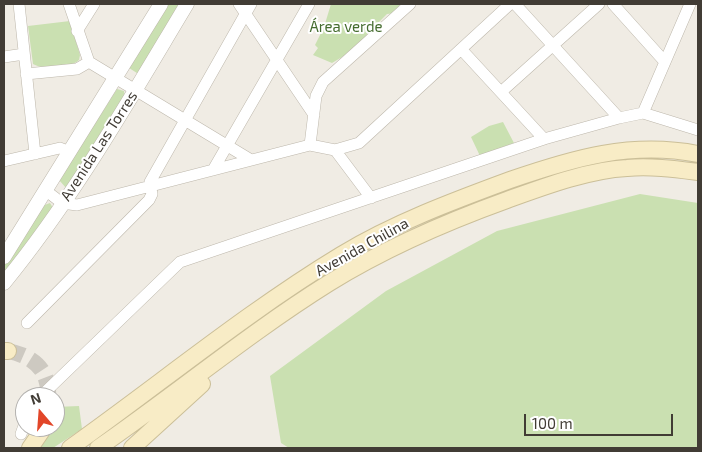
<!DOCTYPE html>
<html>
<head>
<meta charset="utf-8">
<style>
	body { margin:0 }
	#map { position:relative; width:702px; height:452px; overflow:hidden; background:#f0ece4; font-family:"Exo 2",sans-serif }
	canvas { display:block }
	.frame { position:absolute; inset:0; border:5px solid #413c35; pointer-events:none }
	.north { position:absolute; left:15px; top:387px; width:50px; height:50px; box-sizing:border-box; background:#fff; border:1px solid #b3b1ae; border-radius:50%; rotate:342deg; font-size:14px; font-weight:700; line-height:20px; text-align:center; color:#413c35 }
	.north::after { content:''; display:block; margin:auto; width:18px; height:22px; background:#e24629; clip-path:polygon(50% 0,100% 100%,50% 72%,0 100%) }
	.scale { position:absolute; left:524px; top:414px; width:149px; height:22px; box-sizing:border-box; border:2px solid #413c35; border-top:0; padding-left:6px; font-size:15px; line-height:18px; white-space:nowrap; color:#413c35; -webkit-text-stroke:4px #fff; paint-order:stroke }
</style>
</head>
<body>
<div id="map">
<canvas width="702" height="452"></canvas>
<div class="frame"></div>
<div class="north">N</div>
<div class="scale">100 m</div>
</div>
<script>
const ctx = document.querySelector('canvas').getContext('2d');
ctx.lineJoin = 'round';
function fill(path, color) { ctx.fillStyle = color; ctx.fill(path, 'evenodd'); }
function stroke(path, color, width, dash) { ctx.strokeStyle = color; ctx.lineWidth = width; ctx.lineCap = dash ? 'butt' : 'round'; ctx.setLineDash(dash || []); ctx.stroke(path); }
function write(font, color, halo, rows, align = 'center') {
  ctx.font = font + ' "Exo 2",sans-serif'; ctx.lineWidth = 4; ctx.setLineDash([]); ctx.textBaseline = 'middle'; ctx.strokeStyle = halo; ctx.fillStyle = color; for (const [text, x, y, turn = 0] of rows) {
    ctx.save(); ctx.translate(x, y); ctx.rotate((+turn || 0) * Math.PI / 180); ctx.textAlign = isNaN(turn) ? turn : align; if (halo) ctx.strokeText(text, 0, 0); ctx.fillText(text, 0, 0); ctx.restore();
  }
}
fill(new Path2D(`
	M165,4H180L140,75L126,66Z
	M331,4H400L396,13L387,14L368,33L359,47L332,63L313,55L318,48L315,45L324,27Z
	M70,21L80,55L79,60C71,68 43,70 33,64L28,26Z
	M117,89L124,91L125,98L67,189L59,180Z
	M503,122L514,143L480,156L471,137L489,126Z
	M640,194L698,203V448H289L281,443L270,376L386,291L497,231Z
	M50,203L53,208L4,273V266L42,206Z
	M79,406L82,429L53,448H40L44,442L48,427H55V407Z`), '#cae0b1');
stroke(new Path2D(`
	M8,351C33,356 50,370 48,397`), '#cdc9c1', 16, [16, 8]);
const minor = new Path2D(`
	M19,4L35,154
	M69,4L89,62L251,160
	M239,4L314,115
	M515,4L619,118
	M613,4L665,62
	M77,31L94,4
	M461,49L544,139
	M4,57L24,54
	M26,74L77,69L89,62
	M501,92L599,4
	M643,113L690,4
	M310,145L316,96L323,82L410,4
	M335,150L371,198
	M4,161L60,148L70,152
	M213,170L309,4
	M45,190L62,203L77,205L310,145L335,150L359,143L510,4
	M27,323L149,200L152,194L150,182L251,4
	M40,397L180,262L544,139L619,118L643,113L698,130
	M21,434L25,423`);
const tertiary = new Path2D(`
	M4,257L161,4
	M4,283C73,199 131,97 187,4`);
const secondary = new Path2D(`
	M4,351H8
	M30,448L41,432
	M70,448C160,384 247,312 341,255C394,223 453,201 510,180C574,158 631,141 698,154
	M98,448C176,394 249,333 329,283C384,249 446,222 507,200C543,187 588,170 627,168C651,166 674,169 698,172
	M132,448L202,384`);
stroke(minor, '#bdb7ab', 12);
stroke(tertiary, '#bdb7ab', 15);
stroke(secondary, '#cbbf98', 18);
stroke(minor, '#fff', 11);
stroke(tertiary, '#fff', 14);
stroke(secondary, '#f8ecc6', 16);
write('15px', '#456c2f', '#fff', [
	["Área verde",346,27]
]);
write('15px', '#413c35', '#fff', [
	["Avenida Las Torres",99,146,-57],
	["Avenida Chilina",362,247,-29]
]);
</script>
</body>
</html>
